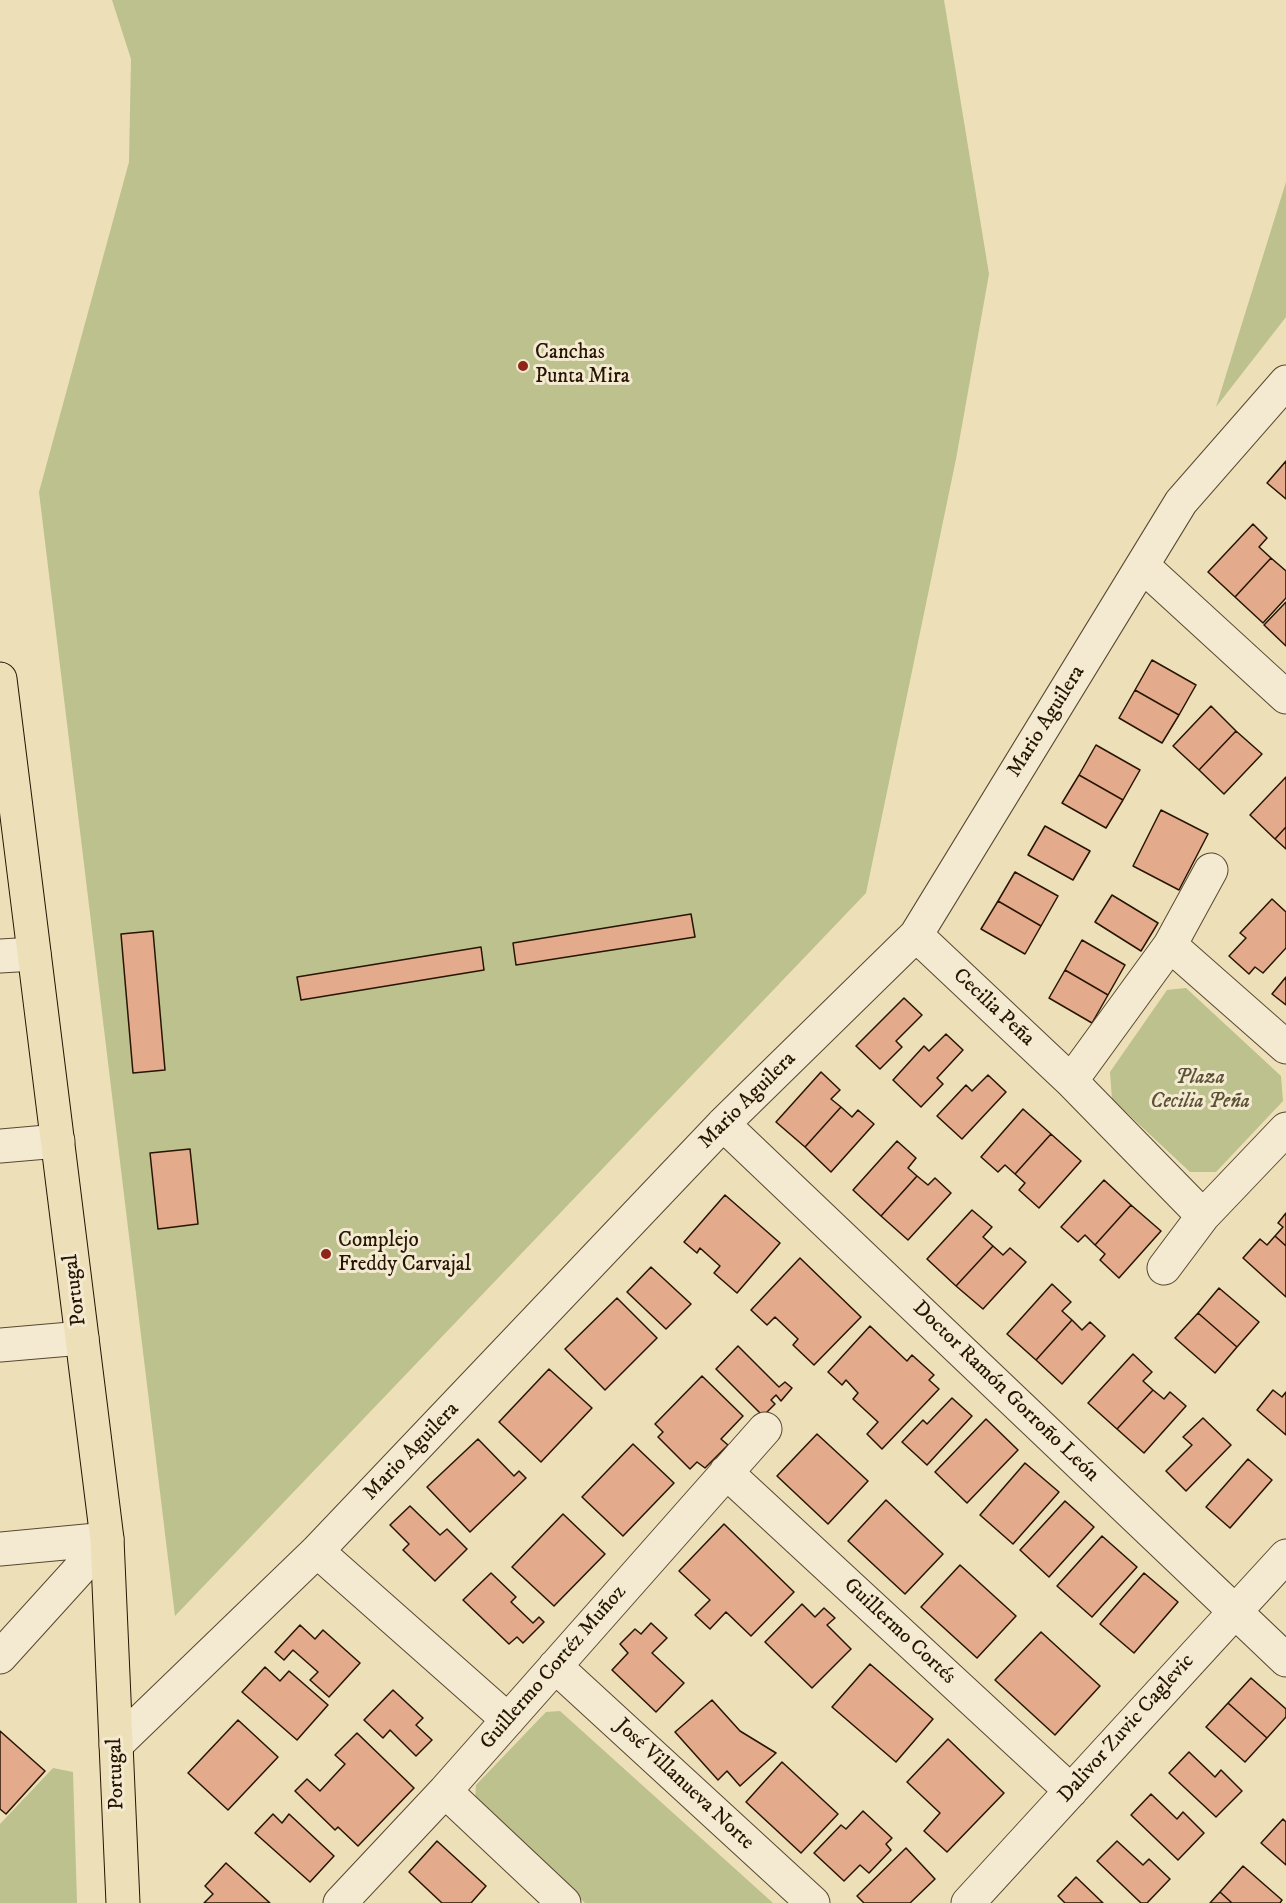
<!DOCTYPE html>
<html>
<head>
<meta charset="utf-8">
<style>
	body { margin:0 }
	canvas { display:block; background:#eddfb8 }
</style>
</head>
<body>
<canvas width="1286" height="1903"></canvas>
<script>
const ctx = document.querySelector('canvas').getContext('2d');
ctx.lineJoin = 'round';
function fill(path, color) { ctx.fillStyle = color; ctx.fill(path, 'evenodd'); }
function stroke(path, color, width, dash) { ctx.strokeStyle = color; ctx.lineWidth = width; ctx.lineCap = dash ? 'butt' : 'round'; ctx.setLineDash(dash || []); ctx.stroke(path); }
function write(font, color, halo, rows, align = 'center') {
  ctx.font = font + ' "IM FELL DW Pica",serif'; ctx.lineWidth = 6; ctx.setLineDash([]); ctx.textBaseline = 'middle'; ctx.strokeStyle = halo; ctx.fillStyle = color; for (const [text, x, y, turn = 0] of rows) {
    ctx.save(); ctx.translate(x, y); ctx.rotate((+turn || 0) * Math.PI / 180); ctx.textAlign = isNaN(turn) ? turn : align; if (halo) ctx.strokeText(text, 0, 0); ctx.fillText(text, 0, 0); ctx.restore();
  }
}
fill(new Path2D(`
	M112,0H944L989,274L956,459L866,893L175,1616L39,492L129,162L131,59Z
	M1286,182V317L1216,407Z
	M1186,988L1281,1076L1283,1101L1216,1172H1190L1112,1099L1110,1072L1167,990Z
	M560,1711L773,1903H585L475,1800L476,1785L546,1712Z
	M53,1768L73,1772L77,1903H0V1824Z`), '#bcc18d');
const building = new Path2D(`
	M1286,461V499L1267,483Z
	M1253,524L1267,538L1259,547L1271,558L1235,597L1208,572Z
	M1271,558L1286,571V598L1263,623L1235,597Z
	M1286,602V646L1264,625Z
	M1152,660L1196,685L1179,715L1135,690Z
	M1135,690L1179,715L1162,743L1119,718Z
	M1211,706L1236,731L1199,770L1173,746Z
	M1236,731L1262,754L1224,794L1199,770Z
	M1096,745L1140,770L1123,800L1079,775Z
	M1079,775L1123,800L1106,828L1062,803Z
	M1286,777V827L1275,839L1250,815Z
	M1161,810L1208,834L1179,890L1133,866Z
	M1045,826L1090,851L1073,880L1028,855Z
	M1286,827V849L1275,839Z
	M1015,872L1058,896L1041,926L998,901Z
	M1112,895L1158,923L1141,951L1095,922Z
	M1272,899L1286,912V948L1263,973L1255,967L1249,974L1229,956L1246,938L1240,933Z
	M998,901L1041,926L1025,954L981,929Z
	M691,914L695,937L516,965L513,943Z
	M153,931L165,1070L133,1073L121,934Z
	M1082,940L1125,965L1108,995L1065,970Z
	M481,947L484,970L301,1000L297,977Z
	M1065,970L1108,995L1092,1023L1049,998Z
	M1286,977V1005L1272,994Z
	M904,998L922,1015L896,1041L902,1047L880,1069L856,1046Z
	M946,1034L963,1050L937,1078L943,1084L921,1107L893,1080L924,1046L929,1051Z
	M821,1072L840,1090L831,1099L841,1107L805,1147L776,1122Z
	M988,1075L1006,1092L962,1139L937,1116L966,1085L972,1091Z
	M841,1107L852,1117L858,1110L874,1124L831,1172L805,1147Z
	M1023,1109L1051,1134L1015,1174L1005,1165L998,1172L981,1157Z
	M1051,1134L1081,1161L1039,1208L1019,1190L1025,1183L1015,1174Z
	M897,1141L916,1158L908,1168L917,1176L881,1216L853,1190Z
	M190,1149L198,1224L158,1229L150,1153Z
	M917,1176L928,1185L935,1178L951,1193L908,1240L881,1216Z
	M1104,1180L1131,1205L1095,1245L1085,1235L1078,1242L1061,1227Z
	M725,1195L780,1243L737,1293L714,1273L720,1266L700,1248L697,1253L684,1242Z
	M1131,1205L1161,1231L1119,1278L1100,1260L1105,1254L1095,1245Z
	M972,1210L992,1227L983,1237L993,1246L956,1286L927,1259Z
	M1286,1213V1246L1275,1236L1283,1227L1278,1223Z
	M1275,1236L1286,1246V1297L1243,1258L1260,1239L1267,1245Z
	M993,1246L1003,1255L1010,1248L1026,1262L983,1309L956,1286Z
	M800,1258L861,1317L814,1365L793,1345L798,1339L775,1317L767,1325L751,1310Z
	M651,1267L691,1304L666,1329L627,1292Z
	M1052,1284L1071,1302L1062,1311L1072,1320L1036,1360L1007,1334Z
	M1219,1288L1259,1322L1237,1347L1198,1313Z
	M617,1298L657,1338L605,1390L565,1349Z
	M1198,1313L1237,1347L1215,1373L1175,1338Z
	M1072,1320L1082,1330L1090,1322L1105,1336L1062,1384L1036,1360Z
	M870,1326L907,1361L912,1355L934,1375L929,1380L939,1389L882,1449L867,1434L878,1422L853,1399L858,1393L846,1380L842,1385L828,1372Z
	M738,1346L779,1387L785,1382L792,1388L781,1401L776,1395L771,1400L775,1404L763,1416L716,1369Z
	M1133,1354L1152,1372L1143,1381L1153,1390L1117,1429L1088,1403Z
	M549,1369L592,1408L541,1462L499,1422Z
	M702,1376L743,1416L721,1439L728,1445L705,1468L697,1462L690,1469L658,1437L663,1432L655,1424Z
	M1153,1390L1164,1399L1170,1392L1186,1406L1144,1453L1117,1429Z
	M1273,1390L1282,1397L1286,1392V1435L1257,1410Z
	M952,1398L972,1416L927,1465L902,1442L923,1420L927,1424Z
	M1203,1418L1231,1445L1186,1491L1166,1471L1192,1445L1183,1437Z
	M986,1419L1018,1450L967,1503L935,1472Z
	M817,1434L868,1481L828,1524L777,1476Z
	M478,1439L514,1476L519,1471L526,1478L470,1532L427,1487Z
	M633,1444L674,1483L623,1536L582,1497Z
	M1248,1459L1272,1480L1230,1528L1206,1507Z
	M1025,1463L1059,1492L1013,1544L980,1515Z
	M886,1500L943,1554L905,1594L848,1541Z
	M1065,1501L1094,1527L1049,1577L1020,1550Z
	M410,1506L440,1535L447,1529L467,1549L435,1581L403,1550L409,1544L390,1525Z
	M563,1514L605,1554L554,1606L512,1567Z
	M724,1524L794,1592L751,1636L726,1612L710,1629L695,1615L710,1600L679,1571Z
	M1102,1536L1137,1567L1092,1617L1057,1586Z
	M960,1565L1016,1616L977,1658L921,1607Z
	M491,1573L516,1597L511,1602L533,1623L539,1617L544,1622L523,1643L517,1637L509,1644L463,1600Z
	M1144,1573L1178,1602L1134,1653L1100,1624Z
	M802,1604L815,1617L824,1608L835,1618L827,1625L851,1649L812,1688L765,1642Z
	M651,1623L667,1638L652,1653L684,1683L656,1712L612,1670L628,1653L620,1644L635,1629L641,1634Z
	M300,1625L315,1639L323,1630L360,1663L329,1697L310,1680L318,1672L293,1650L284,1660L275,1652Z
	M1041,1632L1100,1686L1055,1735L995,1680Z
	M870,1664L933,1719L896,1762L832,1707Z
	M265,1667L280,1681L289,1671L328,1705L297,1740L242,1692Z
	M1251,1678L1286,1709V1717L1267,1738L1228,1703Z
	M393,1690L423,1718L416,1725L432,1740L416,1756L390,1730L383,1738L364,1720Z
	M712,1700L740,1731L776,1753L740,1786L727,1771L718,1780L675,1732Z
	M1228,1703L1267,1738L1245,1762L1206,1727Z
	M238,1720L278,1757L228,1810L188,1773Z
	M0,1731L45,1771L6,1814L0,1809Z
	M357,1733L414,1788L358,1846L338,1827L335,1830L295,1791L307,1779L320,1791L345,1764L335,1755Z
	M948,1739L1004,1793L947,1852L924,1831L940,1813L907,1782Z
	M1189,1752L1215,1777L1221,1770L1242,1791L1216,1817L1169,1773Z
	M782,1762L838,1814L801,1853L746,1802Z
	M1151,1794L1177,1819L1183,1812L1204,1833L1178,1860L1131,1815Z
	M863,1811L892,1838L886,1844L891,1850L869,1873L860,1865L844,1881L814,1853L841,1825L846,1829Z
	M273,1814L282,1823L289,1814L334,1856L310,1882L255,1833Z
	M1283,1819L1286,1822V1865L1261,1843Z
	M437,1841L486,1886L471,1903H442L409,1872Z
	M1117,1841L1143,1865L1149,1859L1170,1879L1147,1903H1141L1097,1861Z
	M906,1848L935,1879L910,1903H864L857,1896Z
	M226,1863L270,1903H204L213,1894L205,1886Z
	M1243,1866L1282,1900L1280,1903H1232L1220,1892Z
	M1076,1877L1103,1903H1065L1058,1896Z
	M1220,1892L1232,1903H1210Z`);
fill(building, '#e3aa8b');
stroke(building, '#271503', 1.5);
const minor = new Path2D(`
	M1143,566L1286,697
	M916,935L1071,1081L1203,1216
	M1170,945L1286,1047
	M0,956L34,954
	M1071,1081L1170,945L1211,870
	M723,1124L1286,1660
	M0,1146L58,1141
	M1164,1268L1203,1216L1286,1129
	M0,1345L82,1338
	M726,1472L1071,1791
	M0,1549L107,1539
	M317,1551L508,1720
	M0,1657L107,1539
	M555,1666L813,1903
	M116,1745L317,1551L723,1124L916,935L1181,502L1286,382
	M445,1791L564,1903
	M340,1903L445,1791L765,1429
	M968,1903L1286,1556`);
const major = new Path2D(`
	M0,679L107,1539L123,1903`);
stroke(minor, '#584830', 35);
stroke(major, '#271503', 35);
stroke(minor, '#f3ead1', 33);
stroke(major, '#eddfb8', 33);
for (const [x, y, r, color] of [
	[523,366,6,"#8f2418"],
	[326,1254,6,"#8f2418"]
]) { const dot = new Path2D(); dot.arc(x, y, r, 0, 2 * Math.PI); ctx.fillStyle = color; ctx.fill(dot); stroke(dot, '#f3ead1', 2); }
write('21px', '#271503', '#f3ead1', [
	["Canchas",535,354],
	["Punta Mira",535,378],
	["Complejo",338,1242],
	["Freddy Carvajal",338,1266]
], 'left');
write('21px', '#271503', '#f3ead1', [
	["Mario Aguilera",1047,722,-58],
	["Cecilia Peña",993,1008,43],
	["Mario Aguilera",748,1101,-45],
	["Portugal",76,1290,-97],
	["Doctor Ramón Gorroño León",1005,1392,44],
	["Mario Aguilera",412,1452,-46],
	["Guillermo Cortés",899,1632,43],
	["Guillermo Cortéz Muñoz",554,1668,-49],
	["Dalivor Zuvic Caglevic",1127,1729,-48],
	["Portugal",117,1774,-92],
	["José Villanueva Norte",684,1785,43]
]);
write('italic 21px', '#5b5133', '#f3ead1', [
	["Plaza",1200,1079],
	["Cecilia Peña",1200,1103]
]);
</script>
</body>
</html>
